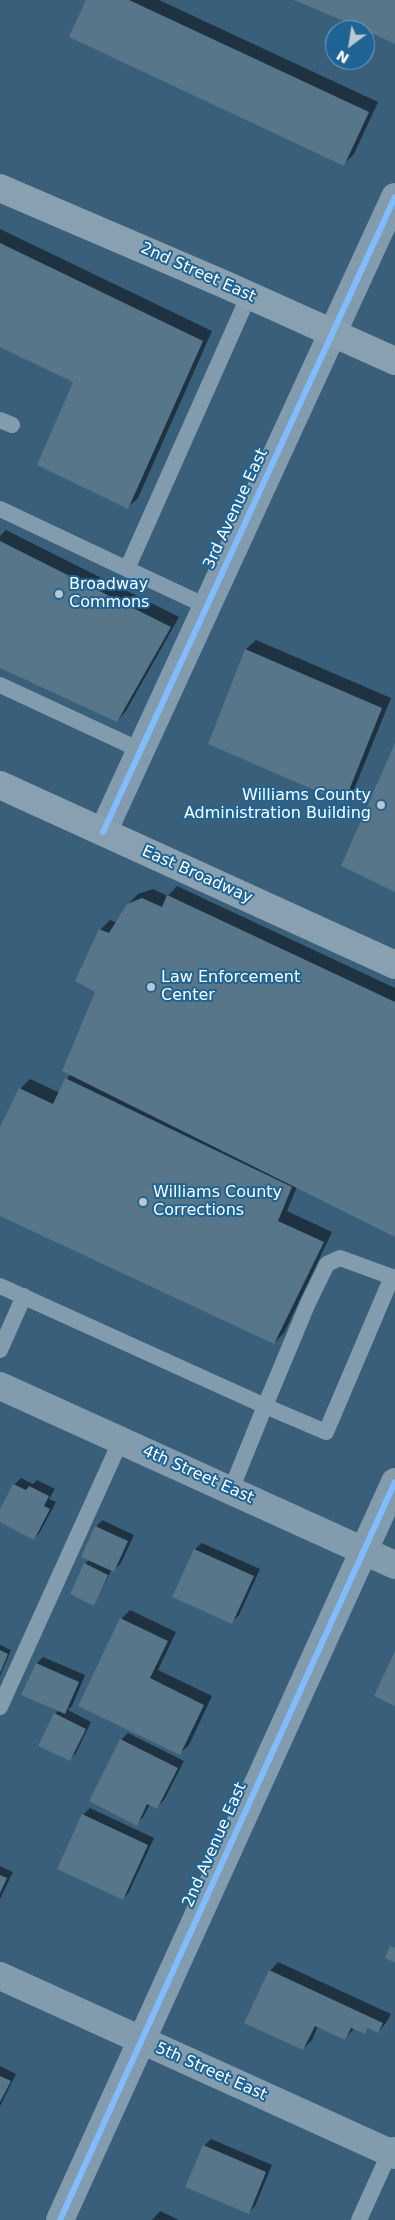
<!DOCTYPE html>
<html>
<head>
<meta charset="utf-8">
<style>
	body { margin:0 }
	#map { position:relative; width:395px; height:2220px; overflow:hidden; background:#395f7a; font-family:"DejaVu Sans",sans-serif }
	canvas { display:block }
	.north { position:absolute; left:325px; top:20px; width:50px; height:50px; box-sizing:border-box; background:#1e6495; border:1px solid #78a2bf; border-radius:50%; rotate:211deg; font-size:14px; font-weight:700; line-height:20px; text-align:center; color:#fff }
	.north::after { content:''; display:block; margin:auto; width:18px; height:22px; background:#bac7d0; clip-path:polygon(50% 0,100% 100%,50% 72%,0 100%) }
</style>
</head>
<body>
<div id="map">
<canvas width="395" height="2220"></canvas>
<div class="north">N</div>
</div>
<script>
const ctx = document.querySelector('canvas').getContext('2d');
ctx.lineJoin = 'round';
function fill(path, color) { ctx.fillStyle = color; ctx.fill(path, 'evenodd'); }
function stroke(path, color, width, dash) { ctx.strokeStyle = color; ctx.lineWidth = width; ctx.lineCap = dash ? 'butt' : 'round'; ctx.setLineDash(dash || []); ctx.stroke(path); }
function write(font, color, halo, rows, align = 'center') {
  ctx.font = font + ' "DejaVu Sans",sans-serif'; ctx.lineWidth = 4; ctx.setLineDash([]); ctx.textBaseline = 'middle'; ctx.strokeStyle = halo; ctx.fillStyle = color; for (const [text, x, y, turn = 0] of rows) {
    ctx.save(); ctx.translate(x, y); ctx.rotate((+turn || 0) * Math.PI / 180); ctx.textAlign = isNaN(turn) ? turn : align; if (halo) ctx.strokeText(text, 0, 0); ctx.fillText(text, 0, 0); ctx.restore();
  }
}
fill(new Path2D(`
	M87,0H159L378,102L354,154L344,164Z
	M0,229L212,331L138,498L128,507L75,382L0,346Z
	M6,530L179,617L126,711L117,721L0,666V536Z
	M256,640L391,698L353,792L343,802L210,743L246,649Z
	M177,886L395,988V1235L297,1187L287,1211L332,1232L284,1333L274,1343L0,1215V1130L20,1089L30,1079L60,1093L70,1074L97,991L100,930L110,920L117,923L128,904L138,894L153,889L168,896Z
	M21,1478L33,1484L37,1480L55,1489L49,1499L56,1502L40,1532L34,1539L0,1520V1512L14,1485Z
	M102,1520L134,1535L121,1563L114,1570L112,1569L94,1604L85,1564L90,1559L96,1527Z
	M202,1543L260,1569L239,1615L232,1622L174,1596L195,1549Z
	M130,1610L176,1632L158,1670L212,1696L189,1745L180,1753L121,1619Z
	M0,1645L11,1650L0,1676Z
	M43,1657L85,1675L72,1706L68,1710L91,1722L76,1753L69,1760L55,1714L59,1710L37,1663Z
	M128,1733L184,1761L164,1800L157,1807L150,1804L143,1817L136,1824L121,1740Z
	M90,1808L154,1838L129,1892L123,1899L83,1815Z
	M0,1866L13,1872L0,1899Z
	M278,1962L391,2014L386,2023L378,2032L369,2028L365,2033L355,2028L345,2038L318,2026L312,2040L303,2049L270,1971Z
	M0,2066L16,2074L0,2106Z
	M211,2139L272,2165L255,2206L249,2212L204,2146Z
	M160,2211L179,2220H152Z`), '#0007');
fill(new Path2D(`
	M86,0H129L369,112L344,166L69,37Z
	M294,0H395V44L365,30Z
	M0,243L203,341L128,509L37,465L73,382L0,347Z
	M0,541L171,627L117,722L0,668Z
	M245,649L382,708L344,803L208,744Z
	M395,743V892L341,866Z
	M167,895L395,1002V1237L62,1071L95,992L75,981L99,929L109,933L127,904L142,898L162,907Z
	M65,1078L292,1187L278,1221L324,1242L274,1344L0,1216V1127L19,1088L53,1104Z
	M13,1484L26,1490L29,1486L49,1496L44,1506L50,1509L34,1540L0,1522V1509Z
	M95,1526L128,1541L114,1572L81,1557Z
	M194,1549L254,1576L232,1624L172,1597Z
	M84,1563L108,1575L94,1606L70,1594Z
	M120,1618L168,1641L150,1678L204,1705L180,1755L78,1706Z
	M0,1650L8,1654L0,1673Z
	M395,1651V1706L374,1696Z
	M36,1663L79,1682L65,1714L21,1695Z
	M54,1713L86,1729L70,1761L38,1746Z
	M120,1739L178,1768L157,1809L147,1804L137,1826L89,1801Z
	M82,1814L148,1845L123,1900L57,1869Z
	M0,1875L7,1878L0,1893Z
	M390,1946L395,1948V1963L385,1958Z
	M269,1970L383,2023L378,2033L368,2028L365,2034L351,2028L345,2040L315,2026L303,2050L244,2023Z
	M0,2076L11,2081L0,2102Z
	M203,2145L266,2172L249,2214L185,2187Z`), '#57768a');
stroke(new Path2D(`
	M0,420L12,425
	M0,509L127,569
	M206,606L127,569L249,295
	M0,685L140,750
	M0,1286L265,1406L308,1303L327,1264L340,1258L392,1277
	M0,1350L24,1296
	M231,1490L265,1406L326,1432L392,1277L395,1278
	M0,1707L121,1440
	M359,2220L393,2145`), '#829bad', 16);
stroke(new Path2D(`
	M103,832L395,197
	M0,1386L395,1565
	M0,1976L395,2155
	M60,2220L395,1482`), '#829bad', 28);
stroke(new Path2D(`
	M0,188L226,285L395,361
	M0,785L395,965`), '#89a0b1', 28);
stroke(new Path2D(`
	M103,832L395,197
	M60,2220L395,1482`), '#80bcff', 6);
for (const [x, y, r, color] of [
	[59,594,5,"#bac7d0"],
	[381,805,5,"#bac7d0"],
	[151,987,5,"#bac7d0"],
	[143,1202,5,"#bac7d0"]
]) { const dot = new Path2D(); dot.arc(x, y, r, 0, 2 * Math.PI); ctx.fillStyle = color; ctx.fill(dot); stroke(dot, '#1e6495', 2); }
write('16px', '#fff', '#1e6495', [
	["2nd Street East",198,273,24],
	["3rd Avenue East",236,509,-65],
	["East Broadway",197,875,24],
	["4th Street East",198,1475,24],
	["2nd Avenue East",215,1845,-66],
	["5th Street East",211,2072,24]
]);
write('16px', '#fff', '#1e6495', [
	["Broadway",69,585],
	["Commons",69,603],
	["Williams County",371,796,"right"],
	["Administration Building",371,814,"right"],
	["Law Enforcement",161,978],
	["Center",161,996],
	["Williams County",153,1193],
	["Corrections",153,1211]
], 'left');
</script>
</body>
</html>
